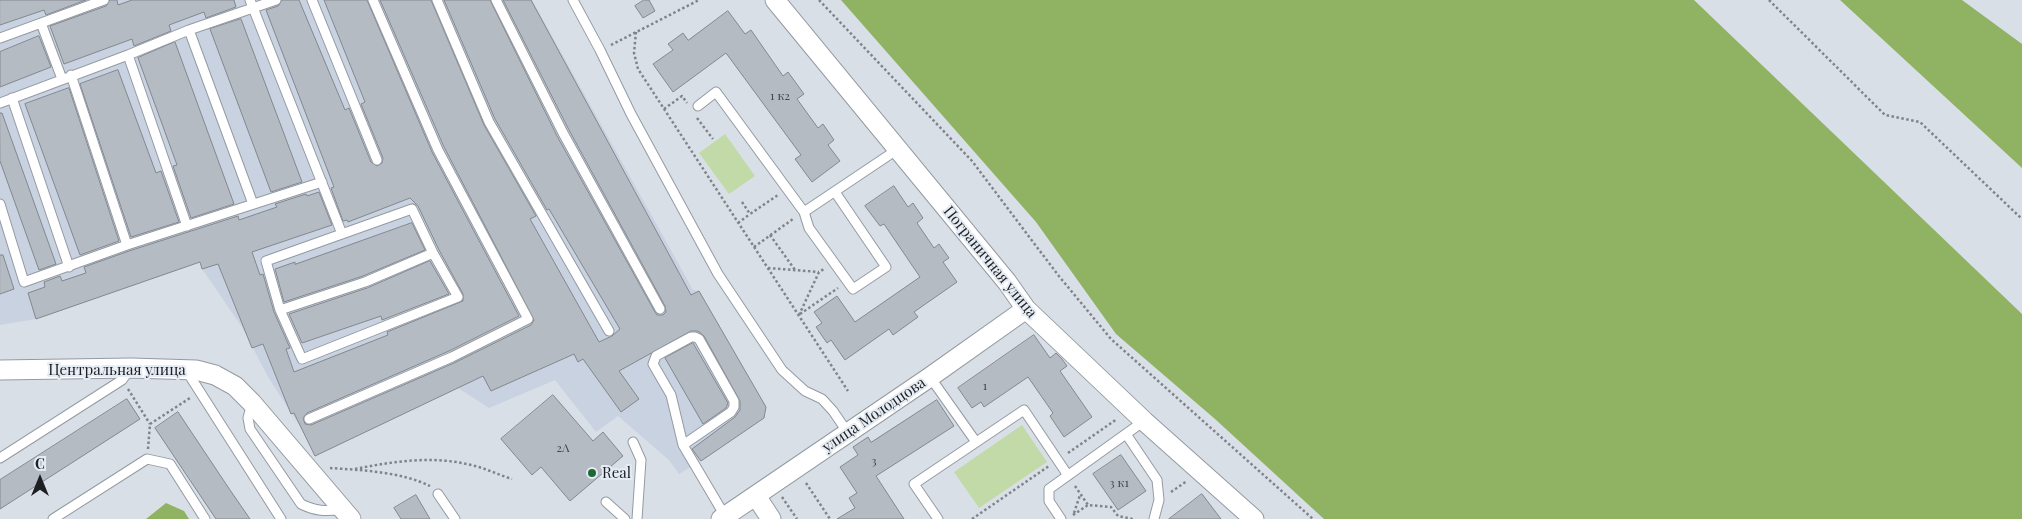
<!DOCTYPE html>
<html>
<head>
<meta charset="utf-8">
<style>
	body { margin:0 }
	#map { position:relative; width:2022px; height:519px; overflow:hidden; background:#d9dfe7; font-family:"Playfair Display",serif }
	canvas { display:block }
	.north { position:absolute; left:15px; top:454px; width:50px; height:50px; -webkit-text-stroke:4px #e6ecf4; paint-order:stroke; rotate:0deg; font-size:14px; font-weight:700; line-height:20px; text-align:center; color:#1d1f22 }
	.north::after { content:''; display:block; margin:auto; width:18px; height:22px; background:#1d1f22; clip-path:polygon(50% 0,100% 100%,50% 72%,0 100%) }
</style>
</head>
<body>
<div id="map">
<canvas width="2022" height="519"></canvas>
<div class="north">С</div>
</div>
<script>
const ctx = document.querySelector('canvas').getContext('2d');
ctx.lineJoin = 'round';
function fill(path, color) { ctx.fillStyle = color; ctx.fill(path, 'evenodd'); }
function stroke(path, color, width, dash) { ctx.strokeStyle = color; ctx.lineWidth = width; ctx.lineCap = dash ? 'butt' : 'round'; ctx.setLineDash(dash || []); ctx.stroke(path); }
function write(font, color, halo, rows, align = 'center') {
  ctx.font = font + ' "Playfair Display",serif'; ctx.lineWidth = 4; ctx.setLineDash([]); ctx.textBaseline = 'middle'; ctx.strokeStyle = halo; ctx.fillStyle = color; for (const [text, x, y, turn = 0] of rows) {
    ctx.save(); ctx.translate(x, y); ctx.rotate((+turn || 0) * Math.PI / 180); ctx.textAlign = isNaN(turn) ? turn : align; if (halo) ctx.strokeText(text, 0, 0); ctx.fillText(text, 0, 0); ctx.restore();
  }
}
fill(new Path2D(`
	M0,0H532L693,290L699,291L766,407L764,418L701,461L679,474L669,460L618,416L596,432L555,380L489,408L455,386L315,456L303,431L268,377L242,327L202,269L200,262L36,319L0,325Z`), '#c8d2e1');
fill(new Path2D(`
	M725,134L755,176L729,194L699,153Z
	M1022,425L1047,462L979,508L954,472Z`), '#c2daa7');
fill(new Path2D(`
	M841,0H1694L2022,314V519H1324L1215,419L1116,334L1036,222Z
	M1840,0H1962L2022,44V168Z
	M166,503L184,511L189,519H146Z`), '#8fb362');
const building = new Path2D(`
	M0,0H86L46,15L44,10L0,25Z
	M110,0H117L118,5L132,0H234L236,7L206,18L204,12L169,25L171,31L134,46L132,39L64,64L50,26L106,6Z
	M282,0H299L345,110L349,108L371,162L377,166L382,163L383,158L361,104L365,102L324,0H367L432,152L519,316L449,351L307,413L303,418L305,424L311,425L454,363L531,325L534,320L444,147L380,0H431L484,125L536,216L530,219L599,342L612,336L620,329L549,209L547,210L495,119L444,0H490L557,136L655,312L657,315H663L666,312L665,306L569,130L503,0H531L691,295L699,291L766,407L764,418L701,461L692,449L735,417L740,410V401L704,336L698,331H691L619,371L639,399L621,412L583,359L578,362L574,354L491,391L483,376L315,456L294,413L291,414L263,344L252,348L218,264L202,269L200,262L36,319L28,293L45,287L44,282L60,276L62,281L86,273L84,267L129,251L238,216L239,220L277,207L275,204L306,194L307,196L319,192L332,225L252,252L260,275L263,274L274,312L290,348L286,349L294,372L388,335L387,332L463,301V294L439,250L418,206L410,198L348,222L347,220L343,221L331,188L334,187L266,10L278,6Z
	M644,0H649L655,11L643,18L635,6Z
	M728,11L745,34L751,30L783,76L788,72L804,94L797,99L818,128L823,124L834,140L828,145L840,161L812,182L795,159L801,155L726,53L673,92L653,64L673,50L668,44L683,33L688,40Z
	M241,19L302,182L271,192L210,29Z
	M39,36L51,67L0,87V52Z
	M175,42L234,204L191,218L173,166L177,165L138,58Z
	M118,70L156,173L161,171L179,222L131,237L80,84Z
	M69,88L119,241L80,255L25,104Z
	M0,113H2L56,264L39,270L0,161Z
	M894,186L908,207L913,203L923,218L917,223L934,248L939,244L949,258L943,262L957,282L914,312L918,317L893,335L889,329L845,360L831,340L827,343L816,327L822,323L814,312L837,296L855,322L920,277L884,224L880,226L865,206Z
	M412,223L425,250L363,276L284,302L275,269L295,262V264Z
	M0,255H3L14,289L0,294Z
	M430,261L449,294L382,320L381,316L302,343L289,314L367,288Z
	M1034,335L1050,358L1056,353L1062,359L1067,366L1060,371L1092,417L1064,437L1050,416L1053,413L1028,377L984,407L981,402L972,408L958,388Z
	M693,343L728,403L726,408L703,424L665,358Z
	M553,395L593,441L603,432L623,456L570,501L541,467L532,475L501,439Z
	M127,399L140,419L0,509V480Z
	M937,400L954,426L876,476L904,519H837L855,508L849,498L857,493L840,467L858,455L853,447L868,437L871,442Z
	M178,412L230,490L250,519H216L155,428Z
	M1121,455L1146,491L1118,510L1093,474Z
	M1202,494L1221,519H1169Z
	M416,495L430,519H401L394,508Z`);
fill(building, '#b5bbc2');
stroke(building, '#83888f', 1);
const lane = new Path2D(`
	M250,0L342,234
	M312,0L377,160
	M437,0L489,122L609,331
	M496,0L563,133L660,309
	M573,0L600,50L631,114L718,274L782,370L805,391L822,399L833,411L848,433
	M41,23L62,79
	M189,30L253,204
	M0,38L104,0
	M128,55L187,226
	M71,75L127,245
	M12,98L69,267
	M0,103L128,55L189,30L276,0
	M698,106L716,92L804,212L898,149
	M0,204L24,282L127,245L322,182
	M412,209L433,253L458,297L302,359L280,310L266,261Z
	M804,212L809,228L853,289L886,267L835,192
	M280,310L365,282L433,253
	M186,370L281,519
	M930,377L976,442
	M252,403L248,418L250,429L301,504C315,511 326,512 342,509
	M309,419L452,357L528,319L438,150L373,0
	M1126,434L1157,480L1159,500L1154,519
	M633,442L641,460L637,519
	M683,445L731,412L734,407V401L699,339L695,337H691L656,356L653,364L671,395L683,445L725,516
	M0,458L122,380L131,368
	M438,494L455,519
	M606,502L625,519
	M53,519L147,459L170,464L205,519
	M938,519L914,484L1024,410L1067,474
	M1061,519L1049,501V489L1144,421`);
const street = new Path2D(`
	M775,0L1007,282L1026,309L1144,421L1254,519
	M0,370L131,368L196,370L215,375L235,386L252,403L351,519
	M756,496L771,519
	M721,519L930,377L1026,309`);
stroke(lane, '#959aa2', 11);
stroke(street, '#959aa2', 21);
stroke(new Path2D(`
	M819,0L972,161L1058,275L1111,339L1313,519
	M1769,0L1885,115L1920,122L2022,219
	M636,32L634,53L638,69L848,391
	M611,45L699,0
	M664,109L682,96L687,103
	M697,118L713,139
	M742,202L750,214L778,195
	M738,223L750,214
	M770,235L795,270
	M754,247L793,219
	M768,268L819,272
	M800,314L838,288
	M799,315L819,272L824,269
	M128,389L150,424
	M148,449L150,424L190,398
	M1068,453L1117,419
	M330,468C361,470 402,472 430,486
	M355,469C395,461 435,455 475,466C487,469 499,475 512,479
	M806,483L830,519
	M1075,486L1088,505
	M1171,492L1187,481
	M782,497L797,519
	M1074,513L1080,495
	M1073,515L1088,505L1111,507L1118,516L1133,519
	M972,519L1049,466`), '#80848a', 2.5, [2.5, 2.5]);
stroke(lane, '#fff', 9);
stroke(street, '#fff', 19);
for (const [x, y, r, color] of [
	[592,473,5,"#1e6836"]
]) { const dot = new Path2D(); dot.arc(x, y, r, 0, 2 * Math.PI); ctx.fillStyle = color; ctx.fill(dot); stroke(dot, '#e6ecf4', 2); }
write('12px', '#43464a', null, [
	["1 к2",780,96],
	["1",985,386],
	["2А",563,448],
	["3",874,461],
	["3 к1",1119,483]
]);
write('15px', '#1d1f22', '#e6ecf4', [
	["Пограничная улица",990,262,51],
	["Центральная улица",117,370],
	["улица Молодцова",874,415,-34]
]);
write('15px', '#1d1f22', '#e6ecf4', [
	["Real",602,473]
], 'left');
</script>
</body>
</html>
